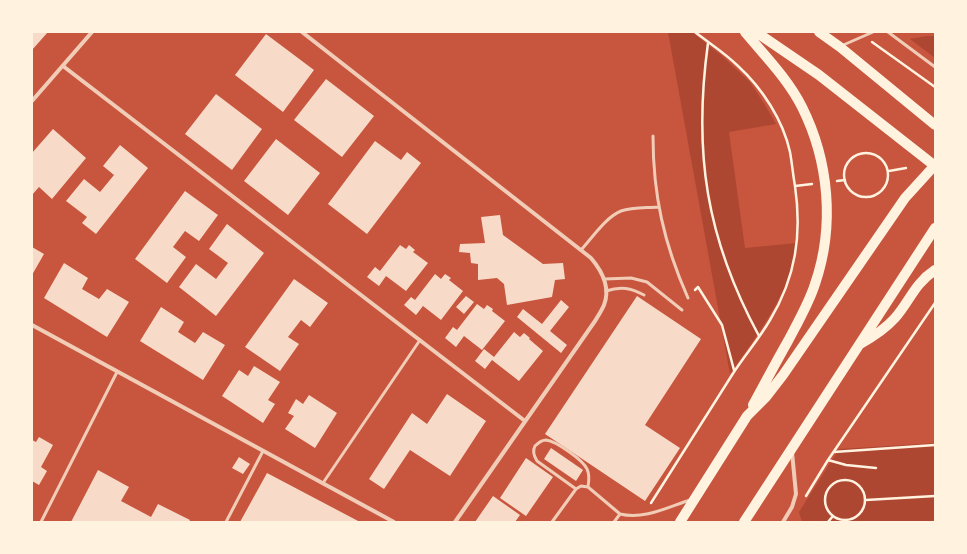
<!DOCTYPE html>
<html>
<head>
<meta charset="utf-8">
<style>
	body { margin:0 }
	#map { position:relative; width:967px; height:554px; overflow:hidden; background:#c8553d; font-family:"Golos Text",sans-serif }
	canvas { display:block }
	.frame { position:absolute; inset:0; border:33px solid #fff3e0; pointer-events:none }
</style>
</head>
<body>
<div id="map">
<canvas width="967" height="554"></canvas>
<div class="frame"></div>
</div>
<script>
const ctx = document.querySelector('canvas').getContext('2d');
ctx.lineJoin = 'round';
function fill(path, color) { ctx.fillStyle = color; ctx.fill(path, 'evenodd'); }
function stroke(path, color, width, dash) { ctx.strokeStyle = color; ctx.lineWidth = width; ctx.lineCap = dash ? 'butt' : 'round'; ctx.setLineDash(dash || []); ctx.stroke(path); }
fill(new Path2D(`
	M668,32H692L721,55L750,82L765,105L776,124L729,132L745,248L797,243C796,250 795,257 793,264C782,304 753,341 730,374Z
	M927,36H935V58L910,39Z
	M935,443V522H802L799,512L839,449Z`), '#ae4732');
fill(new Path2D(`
	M32,32H48L32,50Z
	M266,34L314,70L283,112L235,75Z
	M326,79L374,116L342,157L294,120Z
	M216,94L262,129L232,170L185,134Z
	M53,129L86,158L52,199L39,187L32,195V153Z
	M276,139L320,173L288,215L244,181Z
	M375,141L401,160L407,152L421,163L367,234L328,204Z
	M120,145L148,168L96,234L82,223L87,217L66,201L84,179L100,192L114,175L103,166Z
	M185,191L218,215L199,241L185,231L173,247L186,257L167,283L135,259Z
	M500,215L503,235L543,264L563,263L565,279L555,280L552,297L507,305L504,284L497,278L478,280V264L471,263L470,253L459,252L460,244L485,243L481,217Z
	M227,224L264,253L216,316L179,287L196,264L216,279L228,263L209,249Z
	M400,245L406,249L409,245L415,250L413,252L428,263L406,291L386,276L379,286L367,277L375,267L380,271Z
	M32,247L44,254L32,275Z
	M64,263L88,278L82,289L99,299L107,289L129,302L107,337L44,298Z
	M435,274L441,279L445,274L451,278L449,280L463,291L441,320L423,306L416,315L404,305L411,297L415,300Z
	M294,279L328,303L310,327L301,320L288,337L299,344L280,371L245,347Z
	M466,296L474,302L464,314L456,307Z
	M637,296L701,339L645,425L680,448L645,501L545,434Z
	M561,300L569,307L550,331L567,345L561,353L517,317L523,309L542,324Z
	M477,304L484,309L487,305L493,309L492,311L505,321L482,350L464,336L456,347L445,338L453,327L457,330Z
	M161,307L184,322L178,332L195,343L203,332L225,345L203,380L140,341Z
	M514,332L520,337L524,333L530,338L529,339L543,351L519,381L492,360L485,369L475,361L484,349L494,357Z
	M254,366L280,382L268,400L275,404L263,423L222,396L239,370L248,376Z
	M447,394L486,421L450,476L410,450L384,489L369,479L412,413L427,424Z
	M309,395L337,413L315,448L285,429L294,416L288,413L296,399L303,404Z
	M39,437L53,445L41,467L47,471L39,485L32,481V440L36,442Z
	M551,448L583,470L576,481L544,459Z
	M239,457L250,464L243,474L232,468Z
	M526,458L553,477L526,516L500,498Z
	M98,470L129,487L121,501L151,517L158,504L190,520L189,522H71Z
	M267,473L360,522H240Z
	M493,496L520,515L515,522H486L484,521L483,522H475Z`), '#f7dbc8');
stroke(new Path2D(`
	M695,32C709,43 725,53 738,66C762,88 783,120 790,152C792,163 793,175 795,186L812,184
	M872,42L935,87
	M708,43C693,152 706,238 759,336
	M844 175a22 22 0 1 1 44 0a22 22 0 1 1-44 0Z
	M889,171L906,168
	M837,181L845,180
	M695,290L698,287L722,325L734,370
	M834,452L935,445
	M828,460L846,465L876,468
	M825 500a20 20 0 1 1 40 0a20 20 0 1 1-40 0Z
	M806,496L828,460L935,303
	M866,500L935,496
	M651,503C678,460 705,417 732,375C744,356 759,339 770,320C796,277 802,234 795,186
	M828,522L833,516
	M935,522V521`), '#fff3e0', 2.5);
stroke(new Path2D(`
	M888,32L935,67
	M841,46L873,32
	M653,136C653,195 664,244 688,298
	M581,250C592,238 606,217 621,211C632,207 646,208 658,207
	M605,279L631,278L647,282L682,310
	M606,291C621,286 631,288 644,295
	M323,483L420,340
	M576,489L537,461C534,456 532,451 535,446C538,443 542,440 546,440C556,441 583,460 587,469C590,475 589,481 588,487
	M41,522L117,372
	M226,522L263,451
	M552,522L576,489L581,486L588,487L620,514C644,520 668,507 690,500
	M614,522L620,514`), '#f1ccb7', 3);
stroke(new Path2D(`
	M302,32L591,258C602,271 611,287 604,305C602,310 598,316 595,321L455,522
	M63,66L525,421
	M32,101L92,32
	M32,325L394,522
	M783,522L792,507L796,494L792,452`), '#f1ccb7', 4);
stroke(new Path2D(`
	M745,32C765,56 788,79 802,107C829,161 835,226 815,284C809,303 798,322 788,341C776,362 765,383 753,405
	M756,32L819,75L935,166
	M819,32L840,47L935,125
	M860,344C873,337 885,329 895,318C910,301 914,284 935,270
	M680,522L747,416L766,397L783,375L905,198L935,165
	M744,522L935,228`), '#fff3e0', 10);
</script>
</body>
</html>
